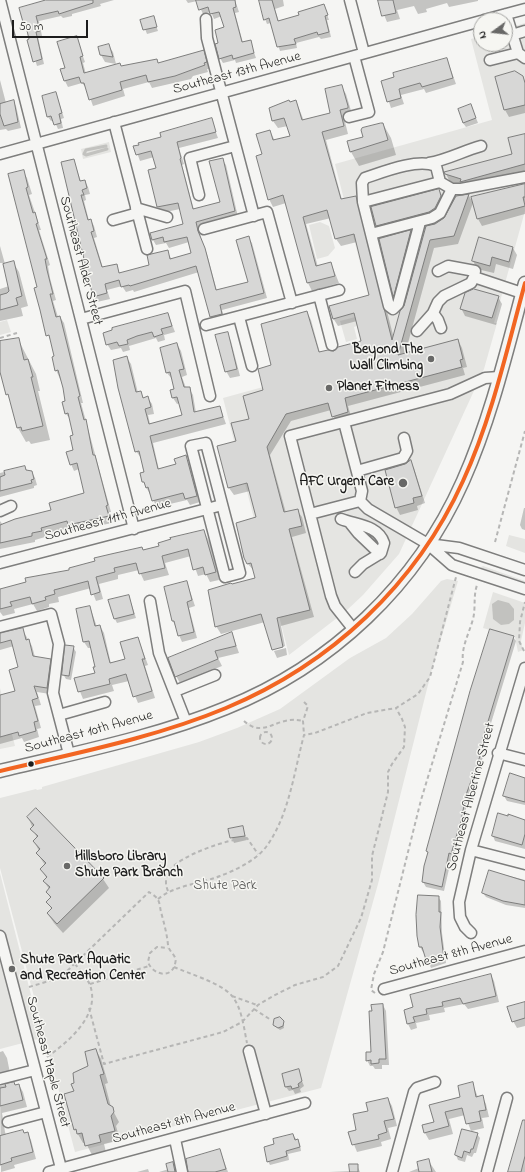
<!DOCTYPE html>
<html>
<head>
<meta charset="utf-8">
<style>
	body { margin:0 }
	#map { position:relative; width:525px; height:1172px; overflow:hidden; background:#f5f5f3; font-family:"Indie Flower",sans-serif }
	canvas { display:block }
	.north { position:absolute; left:473px; top:12px; width:40px; height:40px; box-sizing:border-box; background:#f6f6f2; border:1px solid #9f9f9c; border-radius:50%; rotate:255deg; font-size:11px; font-weight:700; line-height:16px; text-align:center; color:#1c1c1c }
	.north::after { content:''; display:block; margin:auto; width:14px; height:18px; background:#686867; clip-path:polygon(50% 0,100% 100%,50% 72%,0 100%) }
	.scale { position:absolute; left:12px; top:20px; width:76px; height:18px; box-sizing:border-box; border:2px solid #1c1c1c; border-top:0; padding-left:5px; font-size:12px; line-height:14px; white-space:nowrap; color:#1c1c1c; -webkit-text-stroke:3px #f6f6f2; paint-order:stroke }
</style>
</head>
<body>
<div id="map">
<canvas width="525" height="1172"></canvas>
<div class="north">N</div>
<div class="scale">50 m</div>
</div>
<script>
const ctx = document.querySelector('canvas').getContext('2d');
ctx.lineJoin = 'round';
function fill(path, color) { ctx.fillStyle = color; ctx.fill(path, 'evenodd'); }
function stroke(path, color, width, dash) { ctx.strokeStyle = color; ctx.lineWidth = width; ctx.lineCap = dash ? 'butt' : 'round'; ctx.setLineDash(dash || []); ctx.stroke(path); }
function write(font, color, halo, rows, align = 'center') {
  ctx.font = font + ' "Indie Flower",sans-serif'; ctx.lineWidth = 3; ctx.setLineDash([]); ctx.textBaseline = 'middle'; ctx.strokeStyle = halo; ctx.fillStyle = color; for (const [text, x, y, turn = 0] of rows) {
    ctx.save(); ctx.translate(x, y); ctx.rotate((+turn || 0) * Math.PI / 180); ctx.textAlign = isNaN(turn) ? turn : align; if (halo) ctx.strokeText(text, 0, 0); ctx.fillText(text, 0, 0); ctx.restore();
  }
}
fill(new Path2D(`
	M525,23V211L494,323H497L484,369L399,554L363,595L346,611L289,655L223,398L383,354L335,164L492,120L471,39L481,36V44H505V29Z
	M0,688L15,746L0,749Z`), '#e5e5e2');
fill(new Path2D(`
	M109,142L111,152L83,159L81,149Z
	M320,222L329,226L335,248L328,256L317,259L309,225Z
	M359,316L362,324L354,327L357,339L346,342L340,321Z
	M7,320L11,332L0,335V322Z
	M509,535L525,539V553L506,546Z
	M483,566L525,581V586L481,570V567Z
	M447,579L458,581L432,669L378,884L321,1088L75,1152L0,868V798L36,789L37,790L42,789V787L199,742L237,728L280,709L350,658L386,638L412,614L441,581Z
	M493,592L525,603V623L521,641L523,650L518,652L515,637L483,628Z
	M0,873L42,1038L0,1049Z`), '#e4e4e1');
fill(new Path2D(`
	M498,600L509,603L514,609V620L509,624L501,625L493,619L492,604Z`), '#c2c2bf');
fill(new Path2D(`
	M49,0H114L100,4L101,6L72,14V16L63,18L61,16L39,21L42,36L38,37L44,64L37,66L24,22Z
	M186,0H235L239,12L235,13L243,43L250,41L256,58L236,63L235,60L223,63L220,58V44L225,28L222,16L214,19L211,12L203,14L197,1L188,3Z
	M260,0H283L284,6L275,9L279,22L300,16L324,5L329,20H327L331,37L321,39L319,37L296,43L297,48L280,51L271,23L267,24L265,19Z
	M378,0H478V1L449,7L447,3L426,9L427,12L418,14L414,6L397,10L400,19L387,22Z
	M153,17L158,31L147,34L142,21Z
	M76,37L85,62L83,63L86,74L121,67L159,64L203,51L210,69H207L208,72L193,76L191,79L152,88L149,82L123,89L125,96L93,106L87,89L82,83L68,87L65,81L66,68Z
	M108,45L113,52L116,64L105,62L101,55Z
	M447,59L456,84L426,93L424,89L401,95L404,104L391,108L382,81Z
	M522,76L525,81V113L509,117L505,110L496,77Z
	M0,80L6,103L13,101L16,106L21,128L8,131L6,129L0,130Z
	M341,86L346,94L352,114L344,118L348,134L326,140L342,200L355,197L360,204L394,339L436,225L445,219L457,196H469L473,203L458,244L434,248L405,354L458,340L462,348L467,367L463,368L465,375L348,406L352,420L337,424L331,410L291,421L270,455L286,513L297,510L302,517L306,533L292,537L314,617L281,626L285,646L273,650L265,622L221,634L216,626L232,585L256,579L254,571L248,564L257,518L250,491L234,495L229,488L237,441L251,419L264,391L273,366L307,312L311,320L320,353L334,352L362,341L357,321L338,326L333,318L371,296L357,242L341,246L336,239L331,218L306,224L318,267L331,263L339,283L312,291L308,283L286,203L273,207L269,199L263,155L270,131L275,141L291,137L288,126L278,128L273,121L290,103L296,101L304,121L332,114Z
	M56,93L64,118L61,119L63,128L58,129L54,120L51,121L48,117Z
	M471,105L478,123L466,127L463,123Z
	M211,119L218,138L179,148L184,164L182,165L194,210L221,202L222,159L226,165L238,217L199,228L201,238L207,254L217,291L249,282L248,237L252,243L267,298L222,310L225,320L214,323L211,317L199,272L134,292L133,290L126,292L122,286L107,290L110,299L97,302L94,296L74,160L81,182L85,181L88,187L90,194L85,195L86,200L84,201L89,221L91,220L94,226L97,237L94,238L103,268L116,265L120,274L150,266L167,251L172,260L192,254L189,242L169,248L166,243L156,245L153,240L184,225L180,209L161,213L158,207L149,171L157,169L154,157L140,161L135,147Z
	M383,124L391,138L396,155L359,166L351,152L349,142L364,138Z
	M525,135V175L467,192L451,184L446,174L513,154Z
	M23,171L27,178L32,194L29,195L41,230H39L50,265L48,266L50,278L56,300L53,301L58,317H60L64,323L83,403H81L111,512H109L112,523L73,531L70,528L45,534V537L35,540V542L0,549V521L3,525L52,511L86,494L79,469L74,471L71,464L74,451V436L71,420L66,414V402L64,388L56,370V357L40,310Z
	M525,184V214L482,226L478,219Z
	M439,190L443,197L439,216L381,233L377,226Z
	M411,231L415,238L398,301L395,295L380,239Z
	M479,239L513,248L517,255L513,269L496,264L494,273L477,269L473,261Z
	M0,246L5,264L13,262L19,272L28,306L21,308L23,316L0,321V289L9,286L3,263H0Z
	M498,297L502,304L496,325L465,316L461,308Z
	M168,314L175,332L164,335L165,340L158,342L156,338L129,346L130,350L123,352L121,348L111,350L107,344Z
	M227,333L231,341L240,376L230,378L226,371Z
	M18,339L36,374L40,391H38L50,440L31,444L29,441L26,442L18,428L0,368V342Z
	M177,344L181,351L187,375L182,377L186,388H189L193,395L196,413L220,407L226,424L153,443L159,470L177,465L185,457L189,463L200,502L190,505L187,500L157,507L146,487L141,458L136,451L127,358L131,364L138,393L140,392L144,399L148,398L152,404L154,414L148,415L150,424L183,416L180,403L177,404L173,398L175,390L172,379L167,373L161,348Z
	M410,461L414,468L425,503L417,506L418,510L400,515L396,507L405,465Z
	M25,467L27,471L32,472L35,478L37,485L34,486V488L0,497V473Z
	M524,508H525V530L522,529L520,525Z
	M204,531L210,543L219,580L210,582L206,574L198,576L191,556L165,563L169,575L144,581L139,570L118,575V579L99,584L103,599L96,601L91,588L58,597L59,602L49,604V607L37,611L33,604L14,609L15,613L3,616L0,612V590L160,547Z
	M187,582L195,606L189,608L197,638L182,642L173,621Z
	M129,596L136,618L117,623L115,619Z
	M90,607L97,627L100,626L104,633L111,664L127,660L138,638L148,665L145,666L155,698L138,703L129,681L112,685L114,691L83,699L75,679L96,673L91,648H88L84,642L77,610Z
	M22,629L32,646L35,657L50,660L54,666L50,694L37,692L41,705L35,706L41,728L37,729L39,737L24,742L22,738L0,744V695L16,691L20,668L14,646L0,650V633Z
	M232,633L239,653L218,658L222,666L180,683L176,676Z
	M513,637L516,641L485,743L482,761L468,800L461,833L449,869L444,891L426,887L423,882Z
	M73,647L76,652L71,680L66,679L63,674Z
	M286,648L287,655L277,658L274,651Z
	M511,774L525,778V805L507,801L504,796Z
	M28,817L103,879L109,888L63,933L54,923L48,914L52,910L48,902L51,899L47,892L49,889L44,881L47,879L41,869L45,865L37,853L39,851L34,841L37,838Z
	M509,817L525,821V849L495,841L493,836Z
	M242,827L247,840L234,843L229,830Z
	M490,871L525,880V908L506,905L486,897L483,893Z
	M438,897L441,901L442,933L446,963L431,968L424,951L423,952L420,947Z
	M491,975L494,981L499,1002L468,1009L464,1004L444,1008L445,1012L429,1015L430,1020L416,1023L417,1028L411,1030L408,1024L414,1008Z
	M525,1003V1026L517,1028L513,1021Z
	M383,1005L386,1011L389,1065H382V1069H375L373,1066H370L367,1060L372,1053L373,1012Z
	M283,1021L284,1028L280,1030L274,1025Z
	M96,1050L101,1059L108,1083L105,1084L111,1107L119,1122L116,1126L120,1140L104,1144L106,1152L92,1155L86,1143H83L75,1129V1092L89,1067Z
	M3,1051L7,1058L10,1073L0,1081V1052Z
	M298,1071L304,1086L300,1089L301,1092L295,1094L293,1090L289,1091L286,1087Z
	M14,1083L15,1086L19,1085L23,1092L27,1107L2,1113L5,1132L6,1135L27,1133L31,1140L36,1159L14,1165L15,1168L1,1172L0,1086Z
	M472,1083L478,1097L482,1096L486,1104L489,1117L482,1118L484,1128L471,1131L465,1115L449,1119L453,1134L429,1140L425,1133L435,1123L431,1106L461,1098Z
	M388,1099L392,1106L397,1126L388,1128L391,1139L381,1142L382,1146L357,1152L349,1132L358,1130L369,1111Z
	M521,1129L525,1130V1172H509L517,1139Z
	M477,1134L480,1138L476,1153H474L472,1157L467,1155L465,1162L458,1160L456,1155Z
	M293,1135L300,1144L301,1151L288,1154L289,1160L270,1165L268,1161L275,1145Z
	M220,1150L228,1172H189Z
	M428,1160L436,1172H409L419,1168Z
	M173,1163L177,1172H159L169,1169Z
	M357,1165L360,1172H329L351,1171Z
	M148,1169L149,1172H137Z`), '#0003');
stroke(new Path2D(`
	M106,146L86,150L84,154L86,155L107,149`), '#c2c2bf', 3);
const building = new Path2D(`
	M46,0H93V3L59,14L58,11L36,16L40,31L36,32L42,59L33,62L27,40L29,39L25,22H23L19,8Z
	M196,0H235L236,7L233,8L242,42L251,40L254,53L233,59L232,55L219,59L215,44L218,43L215,30L224,27L219,12L210,14L208,7L199,10Z
	M259,0H272L278,21L299,15L298,12L324,4L328,15L325,16L329,32L318,35L317,32L294,39L296,44L277,47L269,18L264,20Z
	M378,0H393L396,13L382,16Z
	M154,16L157,27L143,30L140,20Z
	M77,36L83,56L80,57L84,73L120,63L121,66L157,59L158,63L204,50L207,62L204,63L205,65L175,76L148,82L146,75L120,82L122,90L89,100L84,83H81L79,77L64,81L60,69L65,68L57,42Z
	M109,44L113,57L100,55L98,47Z
	M447,58L453,78L422,87L420,83L399,89L401,98L387,102L381,81L394,77L393,73Z
	M515,71L523,76L525,83V105L504,110L495,77Z
	M342,85L348,106V108L340,110L344,126L322,132L341,199L356,196L392,340L400,311L404,306L426,226L435,224L444,218L456,196L469,194L454,236L430,240L398,355L458,339L463,359L460,360L462,367L345,398L348,412L332,417L328,403L286,414L267,447L284,512L298,509L302,526L289,529L310,610L277,618L283,647L272,650L261,614L215,627L208,590L231,583L232,584L255,578L251,563L247,564L244,558L236,523L256,517L247,483L228,488L217,446L236,441L231,423L249,419L243,396L263,390L258,369L271,365L261,324L307,311L319,352L328,350L334,351L338,347L361,341L354,313L333,319L329,306L369,295L354,234L335,239L327,210L303,217L316,266L331,262L335,276L307,283L283,195L268,200L256,156L262,154L256,134L270,130L273,140L290,136L284,118L272,121L269,108L289,100L290,102L296,100L302,120L330,113L325,89Z
	M56,92L62,113L59,114L61,123L54,125L51,116L47,117L42,96Z
	M14,100L18,122L4,126L0,114V104Z
	M471,104L476,118L463,123L458,109Z
	M212,118L216,132L177,142L181,158L180,159L193,209L220,202L209,161L223,158L235,211L196,222L198,231L205,248L216,290L248,282L236,240L249,236L264,293L220,305L222,314L210,317L196,266L130,286L129,285L121,287L119,280L105,284L107,293L93,297L61,162L74,159L80,181L85,180L87,188L82,190L84,195H81L88,220L91,219L94,231L91,232L102,267L117,264L119,273L149,265L147,255L168,250L170,259L191,253L187,237L164,242L163,237L152,240L150,233L183,224L178,203L157,207L148,170L156,168L151,151L136,155L133,146L139,145L138,143L161,137L160,133Z
	M381,123H383L388,140L350,152L347,141L363,137L361,130L362,128Z
	M525,134V164L460,182L461,179L445,174L444,172L512,154L508,138Z
	M24,170L28,187L26,188L33,213L35,212L38,223L36,224L47,259H45L47,270L53,294H50L56,317L60,316L80,396L78,397L84,420L86,419L93,455H95L108,505L106,506L109,516L68,525L67,521L41,528L42,531L32,533V536L0,543V525L15,519L51,510L49,503L84,493L77,463L70,465L66,452L73,450L70,436L73,435L68,413L65,414L62,402L65,401L63,388L58,370L55,371L52,357L54,356L49,335L46,336L40,310L34,288L37,287L8,174Z
	M525,184V197H523L525,206L477,219L471,197Z
	M439,189L441,196L435,208L429,212L376,226L371,207Z
	M411,230L394,295L393,296L379,239Z
	M479,237L513,247L509,262L492,257L490,266L472,261Z
	M14,261L22,296L16,298L18,305L0,310V295L7,293L9,291L3,264Z
	M474,289L499,296L492,318L460,309L465,293Z
	M168,313L172,326L161,329L163,334L154,337L152,332L137,336L127,340L128,344L119,346L117,342L106,345L103,333L112,330V328Z
	M228,332L237,369L225,372L215,335Z
	M19,338L24,360L28,359L33,377H31L43,426L22,431L21,427L17,428L8,394L6,395L0,372V341Z
	M177,343L184,369L179,370L184,387H190L194,412L220,406L223,417L150,436L158,469L176,464L174,459L186,455L197,496L185,499L183,493L152,501L148,487L146,488L144,482H142L140,473L144,472L139,451L135,452L118,388L113,360L127,356L136,392L141,391L143,398L148,396L151,407L145,409L149,424L182,415L177,397L172,398L170,390L174,389L170,372L166,373L160,348Z
	M411,460L422,496L413,498L414,503L395,508L385,470L405,464Z
	M25,466L26,470L32,471L34,479L31,480L32,483L0,491V477L5,475L4,471Z
	M204,530L216,572L205,575L203,567L193,570L188,549L162,556L165,568L139,574L136,563L114,568L115,572L96,577L100,592L91,595L88,581L54,590L55,594L45,597L46,600L32,604L30,597L10,602L12,606L0,609V589L26,582L25,578L69,570V568L95,561L94,558L111,554L142,547L143,550L159,546L158,543L171,539L170,538Z
	M187,581L192,600L187,602L194,632L178,636L174,621H172L164,587Z
	M129,595L134,614L114,619L108,600Z
	M90,606L95,626L100,625L110,663L125,659L120,642L138,637L145,659H142L152,691L133,697L126,674L109,679L110,684L78,692L74,678L95,673L93,667H95L89,641L83,642L76,609Z
	M23,628L26,640L29,639L33,656L51,659L47,688L34,686L38,698L32,700L38,721L34,722L36,731L19,736L18,732L0,737V695L15,691L9,670L18,667L11,640L0,643V633Z
	M490,629L514,636L483,738L480,756L466,795L461,821L451,854L449,853L442,887L422,882L424,866L428,852L426,851L470,691Z
	M232,632L236,646L215,651L218,659L175,677L168,658Z
	M65,645L74,646L69,676L62,675Z
	M510,773L525,778V802L503,796Z
	M36,808L104,878L57,924L47,913L52,908L46,902L51,897L46,892L50,887L43,881L47,877L40,869L46,863L36,853L40,849L33,841L38,836L30,829L34,825L27,817Z
	M498,813L508,816V814L525,820V834L522,845L492,836Z
	M243,826L245,836L230,838L228,829Z
	M489,870L525,881V905L503,901L482,893Z
	M418,895L439,896V912H441L440,927L444,959L427,963L422,947H419L417,936L416,915Z
	M491,974L496,996L463,1004L460,998L442,1002L443,1006L426,1009L427,1014L413,1017L415,1022L407,1024L404,1010L413,1007L410,995Z
	M525,1002V1018L512,1022L507,1007Z
	M383,1004L386,1059H379V1063L371,1064V1060L366,1061V1052H371L369,1011H372L371,1005Z
	M280,1017L284,1021L283,1026L278,1028L273,1025L274,1019Z
	M96,1049L104,1074L100,1075L108,1104L113,1107L114,1112L111,1116L115,1131L99,1135L101,1142L85,1146L82,1133L77,1134L76,1129L74,1130L64,1094L74,1091L71,1084L74,1083L73,1073L88,1066L85,1052Z
	M299,1069L302,1081L298,1084L299,1087L292,1089L291,1086L285,1087L282,1074Z
	M14,1082L15,1085L19,1084L23,1100L0,1106V1088L6,1087L5,1084Z
	M473,1082L476,1097L483,1095L486,1110L479,1111L481,1121L466,1124L462,1108L445,1112L449,1126L424,1133L422,1125L434,1122L429,1105L460,1097L458,1086Z
	M388,1098L394,1119L384,1121L387,1132L378,1135L379,1139L352,1145L348,1132L356,1130L353,1114L368,1111L366,1103Z
	M523,1120H525V1156L521,1172H508Z
	M462,1129L478,1133L473,1149H471L470,1153L464,1151L462,1158L455,1155Z
	M23,1130L24,1133L28,1132L33,1152L11,1158L12,1161L0,1165V1136Z
	M293,1134L295,1140L298,1139L300,1147L286,1151L287,1156L267,1162L264,1147L274,1144L273,1139Z
	M220,1149L226,1169L215,1172H188L186,1159Z
	M429,1159L432,1172H419L417,1162Z
	M173,1162L175,1172H168L166,1164Z
	M349,1164H358V1172H350Z`);
fill(building, '#d7d7d6');
stroke(building, '#7e7e7d', 1);
const minor = new Path2D(`
	M0,0L134,529
	M350,0L364,53
	M506,14L518,53
	M206,19L207,38L254,216
	M484,20L525,9
	M512,35L525,31
	M490,60L518,53L525,58
	M349,117L369,112L354,56
	M114,122L147,249
	M0,154L481,21
	M429,163C447,160 463,151 481,146
	M452,189L440,213L432,218L371,234L363,202L440,182L452,189H461L525,177
	M199,195L190,158L235,146
	M363,202L362,183L365,178C383,172 417,158 436,166L440,182
	M136,208L167,217
	M113,220L138,213
	M204,229L267,212L292,303
	M371,234L389,306L393,309L398,304L420,222
	M438,271L448,266L475,271L474,277L522,293
	M319,295L332,345
	M433,313L438,320L441,328
	M239,317L252,366
	M81,319L185,291L210,396
	M206,325L339,290
	M417,331L433,313L438,302L444,296L471,283L474,277
	M206,443L240,573L225,577L191,446Z
	M357,471L403,458L407,451L404,438
	M360,501L368,509L428,544L452,565L525,589
	M0,511L11,506
	M310,514L360,501L362,491L344,422
	M341,519C356,525 378,525 384,543L381,553L363,564L355,572
	M350,523L358,533L380,554
	M428,544L459,548L525,570
	M0,563L222,505
	M150,601L159,653L186,722
	M0,627L51,614L59,644L53,693L69,754
	M354,630L335,606L331,596L290,436L450,394L485,378L499,377
	M175,691L215,675
	M59,715L105,702
	M498,753L525,760
	M471,850L525,864
	M471,933L465,927L460,917L459,902L471,850L525,668
	M0,936L62,1172
	M384,989L525,951
	M249,1051L266,1114
	M0,1079L35,1070
	M8,1122L46,1112
	M175,1139L182,1172
	M49,1172L305,1103
	M392,1172L414,1092L417,1088L435,1082
	M487,1172L507,1098`);
const major = new Path2D(`
	M0,771C74,753 156,737 226,708C331,666 417,585 463,481C491,418 507,350 525,283`);
stroke(minor, '#7e7e7d', 13);
stroke(major, '#7e7e7d', 15);
stroke(new Path2D(`
	M0,338L17,333
	M495,542L525,431
	M524,651L519,641L520,622L525,602
	M304,702L308,706L303,721L304,735
	M244,721C265,740 277,714 303,721
	M260 738a6 6 0 1 1 12 0a6 6 0 1 1-12 0Z
	M168,891C165,884 165,877 170,870C181,855 228,839 247,838L258,854
	M158,899C175,885 200,884 220,876C236,870 255,861 266,847C289,816 294,772 304,735L315,733L367,713L396,708L418,694L430,677L456,577
	M174,967C190,974 221,983 232,996C242,1008 244,1029 247,1043
	M90,984L149,966
	M29,987L49,981L65,973L149,892C152,894 157,897 158,900C160,903 160,908 161,912C164,923 167,934 168,945C169,953 178,955 175,964C171,980 152,974 148,962L150,953L157,947L168,948
	M375,993L371,990L374,974L383,952L421,800L463,662C461,647 469,634 473,619C476,607 473,597 477,585
	M232,996L257,1005
	M89,1008L104,1064L223,1032L242,1022L258,1005L273,996L295,985L323,977L338,966L361,918L372,880V856L388,792V772L392,764L404,747L405,727L402,719L396,708
	M254,1009L271,1020
	M47,1057C68,1042 101,1015 90,985C87,978 80,970 75,964`), '#b6b6b5', 2, [4, 3]);
stroke(minor, '#f5f5f3', 10);
stroke(major, '#f5f5f3', 12);
stroke(new Path2D(`
	M0,771C76,753 154,738 226,708C331,664 416,585 463,481C492,418 507,349 525,283`), '#f26522', 4);
for (const [x, y, r, color] of [
	[431,359,4,"#686867"],
	[329,388,4,"#686867"],
	[403,483,5,"#686867"],
	[31,764,3.5,"#1c1c1c"],
	[67,866,4,"#686867"],
	[12,969,4,"#686867"]
]) { const dot = new Path2D(); dot.arc(x, y, r, 0, 2 * Math.PI); ctx.fillStyle = color; ctx.fill(dot); stroke(dot, '#f6f6f2', 1.5); }
write('14px', '#1c1c1c', '#f6f6f2', [
	["Southeast 13th Avenue",237,74,-15],
	["Southeast Alder Street",80,261,75],
	["Southeast 11th Avenue",108,521,-15],
	["Southeast 10th Avenue",89,733,-15],
	["Southeast Albertine Street",472,797,-75],
	["Southeast 8th Avenue",451,956,-15],
	["Southeast Maple Street",47,1062,75],
	["Southeast 8th Avenue",174,1124,-15]
]);
write('bold 14px', '#1c1c1c', '#f6f6f2', [
	["Beyond The",423,351,"right"],
	["Wall Climbing",423,367,"right"],
	["Planet Fitness",337,388],
	["AFC Urgent Care",394,483,"right"],
	["Hillsboro Library",75,858],
	["Shute Park Branch",75,874],
	["Shute Park Aquatic",20,961],
	["and Recreation Center",20,977]
], 'left');
write('14px', '#545453', '#f6f6f2', [
	["Shute Park",225,887]
]);
</script>
</body>
</html>
